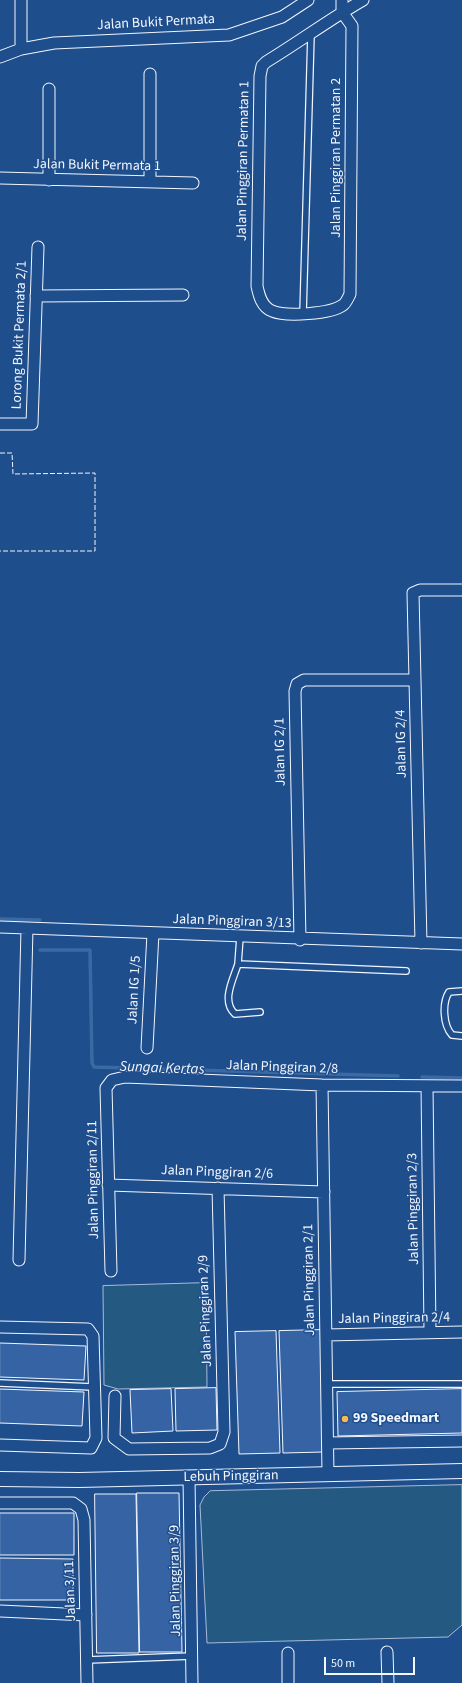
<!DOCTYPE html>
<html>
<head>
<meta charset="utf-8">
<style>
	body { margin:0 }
	#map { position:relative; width:462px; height:1683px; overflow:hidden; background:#1f4e8c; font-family:"Source Sans 3",sans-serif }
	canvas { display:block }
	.scale { position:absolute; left:324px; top:1657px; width:91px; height:18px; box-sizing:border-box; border:2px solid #f2f6ff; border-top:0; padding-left:5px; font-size:12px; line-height:14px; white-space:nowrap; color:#f2f6ff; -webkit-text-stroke:3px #1f4e8c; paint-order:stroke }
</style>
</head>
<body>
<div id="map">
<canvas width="462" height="1683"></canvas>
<div class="scale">50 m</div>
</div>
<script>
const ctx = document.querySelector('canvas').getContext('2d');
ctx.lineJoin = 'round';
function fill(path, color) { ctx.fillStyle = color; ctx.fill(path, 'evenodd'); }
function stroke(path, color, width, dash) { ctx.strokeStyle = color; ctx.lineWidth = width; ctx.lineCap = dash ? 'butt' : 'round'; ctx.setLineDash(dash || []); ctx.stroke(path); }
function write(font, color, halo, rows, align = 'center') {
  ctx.font = font + ' "Source Sans 3",sans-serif'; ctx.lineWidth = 3; ctx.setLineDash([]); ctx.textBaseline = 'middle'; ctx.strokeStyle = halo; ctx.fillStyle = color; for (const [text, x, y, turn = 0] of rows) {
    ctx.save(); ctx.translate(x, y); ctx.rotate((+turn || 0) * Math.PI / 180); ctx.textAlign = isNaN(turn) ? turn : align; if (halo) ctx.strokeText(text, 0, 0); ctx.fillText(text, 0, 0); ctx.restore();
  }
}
const green = new Path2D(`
	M206,1283L207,1387L118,1389L104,1385L103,1286Z
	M462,1485V1625L448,1637L207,1643L200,1505L204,1497L210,1491Z`);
fill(green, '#245a82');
stroke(green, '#a8bbd7', 1);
stroke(new Path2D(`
	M0,919L40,920
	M40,950H90L92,1063L94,1067L398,1076
	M422,1077L462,1078`), '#3b69a3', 3.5);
const building = new Path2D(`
	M321,1330L324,1452L283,1453L279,1331Z
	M276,1331L280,1453L239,1454L235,1332Z
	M0,1343L86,1346L84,1380L0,1377Z
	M216,1388L217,1430L176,1431L175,1389Z
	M0,1389L84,1392L82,1426L0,1423Z
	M171,1389L173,1431L132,1433L130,1390Z
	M462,1389V1433L338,1436L337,1392Z
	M137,1493H179L182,1652H140Z
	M95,1494H136L139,1653H97Z
	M0,1513H74V1555H0Z
	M0,1558L73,1559V1600H0Z`);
fill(building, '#3563a3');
stroke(building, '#f2f6ff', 1);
const service = new Path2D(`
	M303,314L311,34
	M238,964L240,937
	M462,991L449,992C442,1003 443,1025 452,1035L462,1036
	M260,1012L235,1014C221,1001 233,980 238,964L406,971
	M0,1383L93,1387
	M327,1384H462
	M87,1660L192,1656`);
const minor = new Path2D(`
	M342,0V12L352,26L350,294C348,298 346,303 343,305C331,314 286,317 272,311C262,307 259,296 257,286L260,76L262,66L266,62C299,42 330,19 363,0
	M21,49V0
	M0,57L21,49L54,43L229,35L282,17L308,0
	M0,178L193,183
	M49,180V89
	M150,182V74
	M36,296L183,295
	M0,424H32L38,247
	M0,927L462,944
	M300,940L295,691L297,684L304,680H415
	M421,943L413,593L420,590H462
	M147,1048L153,933
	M322,1085L328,1475
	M427,1086L430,1332
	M108,1185L324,1192
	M19,1260L27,928
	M111,1271L106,1088L112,1080L125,1077L322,1085L462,1086
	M0,1327L88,1329L93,1336L96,1438L91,1448L0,1445
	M326,1335L462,1332
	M115,1396L114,1438L129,1449L210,1448L220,1444L224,1432L218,1188
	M328,1443L462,1441
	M189,1478L192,1683
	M0,1503H73L81,1509L84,1520L87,1683
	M0,1611L86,1615
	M387,1652L388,1683
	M288,1653V1683`);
const tertiary = new Path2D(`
	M0,1479L79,1480L462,1471`);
stroke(service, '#f2f6ff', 8);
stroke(minor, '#f2f6ff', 13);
stroke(tertiary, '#f2f6ff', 16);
stroke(service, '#1f4e8c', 5.5);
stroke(minor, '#1f4e8c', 11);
stroke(tertiary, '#1f4e8c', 14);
stroke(new Path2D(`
	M0,453H12L13,474L95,473V551H0`), '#f2f6ff', 1, [5, 2]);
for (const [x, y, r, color] of [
	[345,1419,4,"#ffb74d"]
]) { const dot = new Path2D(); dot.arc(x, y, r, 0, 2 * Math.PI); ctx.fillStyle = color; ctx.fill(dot); stroke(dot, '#1f4e8c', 1.5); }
write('14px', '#f2f6ff', '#1f4e8c', [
	["Jalan Bukit Permata",156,23,-3],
	["Jalan Pinggiran Permatan 2",337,158,-90],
	["Jalan Pinggiran Permatan 1",244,161,-89],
	["Jalan Bukit Permata 1",97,166,1],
	["Lorong Bukit Permata 2/1",20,335,-88],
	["Jalan IG 2/4",402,744,-91],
	["Jalan IG 2/1",281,752,-91],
	["Jalan Pinggiran 3/13",232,922,2],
	["Jalan IG 1/5",135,990,-87],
	["Jalan Pinggiran 2/8",282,1068,2],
	["Jalan Pinggiran 2/6",217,1173,2],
	["Jalan Pinggiran 2/11",94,1180,-91],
	["Jalan Pinggiran 2/3",414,1209,-91],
	["Jalan Pinggiran 2/1",310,1280,-91],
	["Jalan Pinggiran 2/9",206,1311,-92],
	["Jalan Pinggiran 2/4",394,1319,-1],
	["Lebuh Pinggiran",231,1477,-1],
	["Jalan Pinggiran 3/9",176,1581,-91],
	["Jalan 3/11",71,1591,-92]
]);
write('bold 14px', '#f2f6ff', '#1f4e8c', [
	["99 Speedmart",353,1419]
], 'left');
write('italic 15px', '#f2f6ff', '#1f4e8c', [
	["Sungai Kertas",162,1069,2]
]);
</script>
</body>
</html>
